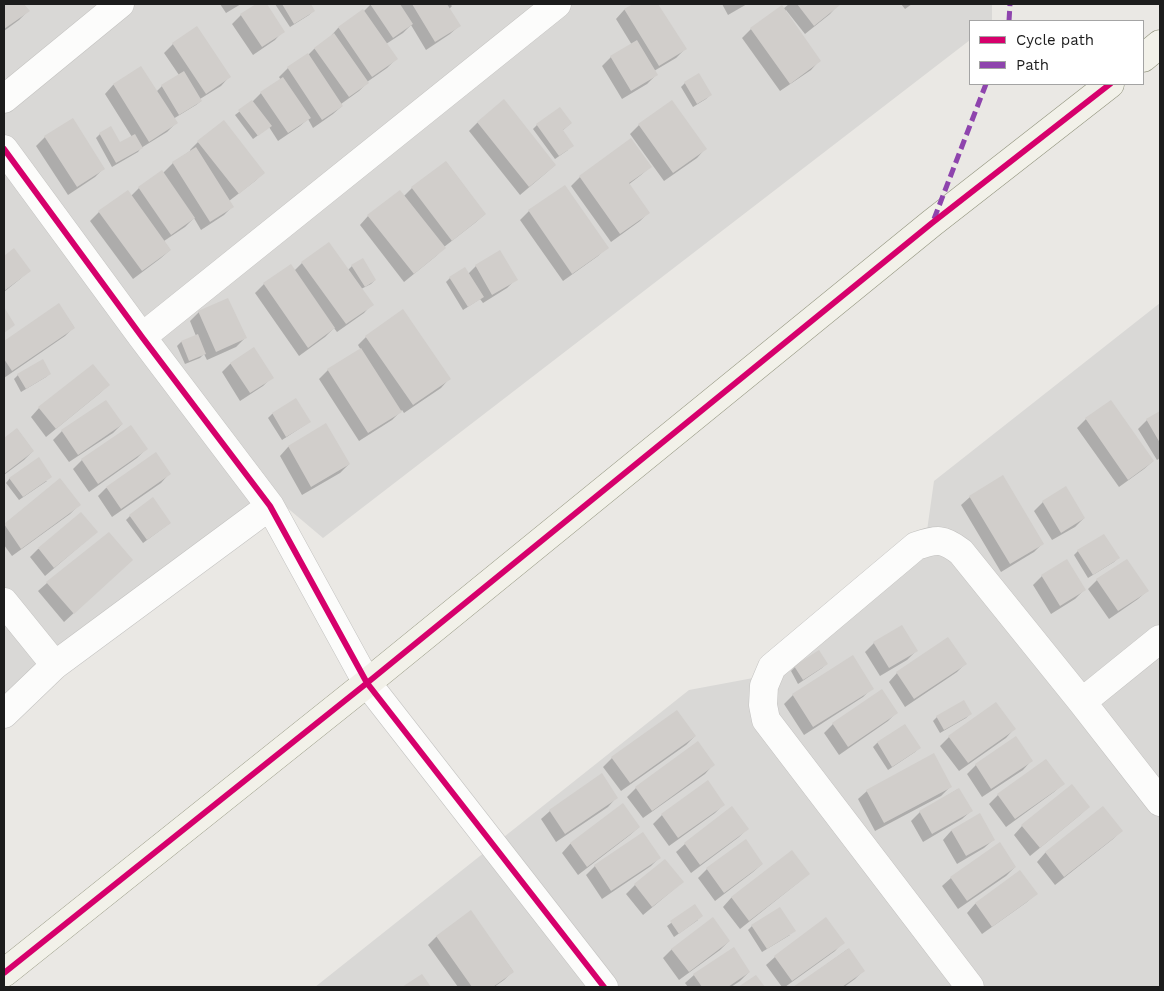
<!DOCTYPE html>
<html>
<head>
<meta charset="utf-8">
<style>
	body { margin:0 }
	#map { position:relative; width:1164px; height:991px; overflow:hidden; background:#eae8e4; font-family:"Work Sans",sans-serif }
	canvas { display:block }
	.frame { position:absolute; inset:0; border:5px solid #1c1c1c; pointer-events:none }
	.legend { position:absolute; left:969px; top:20px; width:175px; height:65px; box-sizing:border-box; background:#fff; border:1px solid #a4a4a4; margin:0; padding:6px 9px; list-style:none; font-size:15px; color:#1c1c1c }
	.legend li { display:flex; align-items:center; gap:10px; height:25px }
	.legend b { width:25px; border:1px solid #a4a4a4 }
</style>
</head>
<body>
<div id="map">
<canvas width="1164" height="991"></canvas>
<div class="frame"></div>
<ul class="legend">
<li><b style="height:6px;background:#d6006c"></b>Cycle path</li>
<li><b style="height:6px;background:#8e44ad"></b>Path</li>
</ul>
</div>
<script>
const ctx = document.querySelector('canvas').getContext('2d');
ctx.lineJoin = 'round';
function fill(path, color) { ctx.fillStyle = color; ctx.fill(path, 'evenodd'); }
function stroke(path, color, width, dash) { ctx.strokeStyle = color; ctx.lineWidth = width; ctx.lineCap = dash ? 'butt' : 'round'; ctx.setLineDash(dash || []); ctx.stroke(path); }
fill(new Path2D(`
	M4,4H992V21H970V40L323,538L272,495L4,701Z
	M1160,303V987H315L689,690L780,673L924,552L934,481Z`), '#d9d8d6');
fill(new Path2D(`
	M4,4H23L28,11L19,20L4,31Z
	M220,4H241L226,13Z
	M259,4H265L283,31L275,40L253,55L232,24L241,15Z
	M275,4H309L313,11L309,15L290,27Z
	M371,4H452L451,5L452,6L449,9L459,26L450,34L426,50L411,25L403,33L386,44L396,59L387,68L367,82H368L359,91L341,104L342,106L333,114L313,128L308,119L300,126L278,141L269,127L253,139L235,115L252,102L261,93L281,80L279,77L288,68L308,55L314,49L330,37L338,28L364,11Z
	M635,4H657L685,49L676,58L654,71L656,75L647,84L622,99L602,66L611,57L632,45L616,19L624,10Z
	M722,4H747L728,15Z
	M789,4H837L838,5L830,14L805,34L786,10L785,12L819,61L811,70L780,91L742,38L751,29L783,9Z
	M901,4H912L905,9Z
	M197,28L229,77L221,86L200,99L201,101L196,105L173,119L176,123L167,132L141,148L138,152L112,167L96,138L100,134L120,144L132,137L105,94L113,85L141,68L156,92L162,86L179,75L164,53L173,44Z
	M685,83L710,95L706,99L693,107L681,87Z
	M504,101L555,165L546,173L520,195L469,131L477,123Z
	M571,123L562,131L568,150L555,159L533,129L537,125Z
	M639,125L705,149L697,158L664,181L630,134Z
	M45,137L104,168L95,177L68,195L36,146Z
	M198,142L264,172L255,181L229,201L232,207L224,215L201,230L194,218L185,227L164,241L170,250L161,258L133,279L90,221L99,212L131,196L139,188L163,173L173,163L190,151V150Z
	M446,162L485,214L476,222L444,247L436,256L404,282L360,225L368,216L404,196L412,188Z
	M650,167L641,175L628,185L648,213L640,221L611,242L571,186L580,177Z
	M529,211L607,247L598,256L563,281L520,220Z
	M14,250L29,270L20,279L4,292V257Z
	M500,252L516,279L507,288L483,303L480,299L463,310L446,282L450,278L468,274L476,266Z
	M302,263L348,270L352,266L375,280L371,284L361,289L372,304L364,313L337,332L334,328L325,337L299,356L255,293L264,284L290,266L294,271Z
	M59,305L74,327L65,336L4,378V343Z
	M199,312L245,338L236,347L207,360L204,354L200,358L185,364L177,346L181,342L196,336L190,321Z
	M366,337L449,379L441,388L404,413L402,410L392,420L359,441L319,379L328,370L361,350L358,345Z
	M253,349L272,377L263,386L240,401L222,372L230,364Z
	M50,373L46,377L21,392L14,379L18,375Z
	M108,385L100,393L46,437L31,417L39,408Z
	M295,400L305,425L282,440L268,418L272,414Z
	M1160,412V458L1157,460L1138,429L1147,420Z
	M1086,419L1153,461L1144,469L1119,487L1077,428Z
	M122,424L113,433L69,462L53,440L62,431Z
	M326,425L349,464L340,473L302,495L280,456L288,447Z
	M17,429L33,451L24,460L4,475V439Z
	M146,449L137,458L89,492L73,469L82,460Z
	M169,474L161,483L112,517L98,496L106,488Z
	M10,478L47,481L19,500L6,483Z
	M60,479L79,505L70,514L12,556L4,545V525Z
	M970,497L1043,543L1034,552L1001,572L961,505Z
	M1043,502L1084,518L1075,527L1052,540L1034,511Z
	M130,516L170,523L143,543L126,520Z
	M87,540L45,576L30,557L38,549Z
	M1078,551L1118,558L1114,562L1088,578L1074,555Z
	M123,568L64,622L38,591L47,583Z
	M1042,576L1084,590L1075,599L1051,614L1033,585Z
	M1097,580L1147,591L1138,599L1109,619L1088,589Z
	M874,643L916,651L907,660L880,676L865,652Z
	M852,657L872,688L863,697L804,735L784,704L793,695Z
	M826,664L822,668L798,684L791,671L795,667Z
	M965,664L957,672L905,707L889,682L897,673Z
	M896,713L888,721L839,755L824,733L833,724Z
	M970,714L966,718L940,733L933,721L937,717Z
	M905,725L919,748L915,752L888,770L873,747L877,743Z
	M1014,729L1006,738L959,771L940,746L949,737Z
	M695,736L686,745L621,791L603,767L612,758Z
	M1016,738L1031,761L1023,770L982,797L967,774L976,765Z
	M698,743L713,765L705,774L643,818L627,797L636,788Z
	M1046,760L1063,784L1054,792L1006,827L989,804L998,795Z
	M707,782L723,805L715,813L669,846L653,824L662,815Z
	M950,787L941,796L875,831L858,799L867,791Z
	M958,789L971,811L962,819L923,842L911,821L920,812Z
	M616,798L608,807L556,842L541,819L550,811Z
	M623,805L639,827L630,835L578,875L562,853L570,844Z
	M1088,807L1080,815L1030,856L1014,835L1022,826Z
	M1103,808L1121,831L1113,839L1055,885L1037,862L1045,853Z
	M979,815L993,840L984,848L957,864L943,840L951,831Z
	M747,829L739,837L691,873L676,852L685,844Z
	M745,841L762,864L753,872L715,901L698,878L707,869Z
	M791,852L808,874L799,882L740,929L723,907L731,898Z
	M659,858L651,866L602,899L586,875L595,866Z
	M665,861L682,882L673,890L643,915L626,894L635,885Z
	M1015,867L1006,876L958,909L942,886L951,878Z
	M1020,872L1036,894L1027,902L982,934L967,913L975,904Z
	M694,906L698,920L674,937L667,926Z
	M470,912L513,971L504,980L494,987H458L428,945L436,937Z
	M752,926L790,935L762,952L748,930Z
	M729,941L720,950L679,980L663,958L672,949Z
	M843,942L835,951L785,987H782L766,965L775,957Z
	M848,949L863,971L855,979L844,987H795Z
	M749,972L740,981L731,987H688L685,983L694,975Z`), '#0003');
fill(new Path2D(`
	M4,4H24L30,11L4,29Z
	M256,4H267L285,32L262,47L240,14Z
	M282,4H311L315,11L294,24Z
	M370,4H400L413,24L393,38Z
	M412,4H447L461,26L435,42Z
	M633,4H658L687,49L659,66L624,9Z
	M797,4H839L840,5L814,26Z
	M782,5L821,61L790,84L750,28Z
	M363,9L398,59L372,77L338,27Z
	M197,26L231,77L206,94L172,43Z
	M334,33L369,83L349,97L314,48Z
	M637,40L658,75L631,91L610,56Z
	M308,53L343,106L322,120L287,67Z
	M141,66L178,123L149,142L113,84Z
	M184,71L202,101L179,115L161,85Z
	M699,73L712,95L697,104L684,82Z
	M283,77L311,118L288,133L260,92Z
	M504,99L556,165L529,187L477,122Z
	M252,100L272,126L258,136L238,110Z
	M672,100L707,149L673,173L638,124Z
	M560,107L572,123L563,130L574,146L559,156L536,124Z
	M73,118L105,169L77,187L44,136Z
	M224,120L265,173L239,194L197,141Z
	M111,126L120,142L135,134L143,148L116,163L99,133Z
	M631,138L652,167L629,183L650,213L620,234L579,176Z
	M196,147L234,207L210,222L172,162Z
	M446,161L486,214L452,241L411,187Z
	M162,170L195,218L171,235L138,187Z
	M565,185L609,248L572,274L528,210Z
	M128,190L171,250L142,271L98,211Z
	M400,190L446,248L414,274L367,215Z
	M329,242L374,305L346,324L301,262Z
	M14,248L31,271L4,291V256Z
	M500,250L518,280L492,295L475,265Z
	M363,258L376,280L365,287L351,265Z
	M291,264L335,328L308,348L263,283Z
	M465,267L484,297L468,307L449,277Z
	M228,298L247,338L216,352L198,311Z
	M59,303L75,328L12,371L4,359V341Z
	M4,307L15,325L4,333Z
	M403,309L451,379L413,405L365,336Z
	M198,334L206,354L189,361L181,341Z
	M254,347L274,378L250,393L230,363Z
	M361,348L402,412L368,433L327,369Z
	M43,359L51,374L26,389L17,374Z
	M93,364L110,385L56,429L38,407Z
	M296,398L311,422L286,437L272,413Z
	M106,400L123,424L78,455L61,430Z
	M1111,400L1154,461L1128,480L1085,418Z
	M1160,411V443L1146,419Z
	M326,423L350,464L311,487L288,446Z
	M131,425L148,449L98,484L81,459Z
	M17,428L34,451L4,474V438Z
	M156,452L171,474L121,509L106,487Z
	M39,457L52,477L23,497L9,478Z
	M1003,475L1044,544L1010,564L969,496Z
	M60,478L81,505L21,549L4,524Z
	M1066,486L1085,518L1061,533L1042,501Z
	M153,497L171,523L147,540L129,515Z
	M81,512L98,532L54,568L38,548Z
	M109,532L133,560L74,614L46,582Z
	M1104,534L1120,558L1093,575L1077,550Z
	M1067,559L1086,590L1060,606L1041,575Z
	M1127,559L1149,591L1118,611L1096,579Z
	M902,625L918,651L889,668L873,642Z
	M948,637L967,664L914,699L896,672Z
	M819,650L828,664L803,680L794,666Z
	M853,655L874,689L813,727L792,694Z
	M882,689L898,713L848,747L832,723Z
	M964,700L972,714L944,730L936,716Z
	M996,702L1016,729L968,763L948,736Z
	M677,710L696,736L630,783L611,757Z
	M905,724L921,748L892,767L877,742Z
	M1016,736L1033,761L991,789L975,764Z
	M698,741L715,765L652,811L635,787Z
	M934,753L952,787L884,823L866,790Z
	M1046,759L1065,784L1015,819L997,794Z
	M602,773L618,798L565,834L549,810Z
	M708,780L725,805L678,838L661,814Z
	M1072,784L1090,807L1040,848L1021,825Z
	M959,788L973,811L932,834L919,811Z
	M623,803L640,827L587,867L570,843Z
	M732,806L749,829L700,865L684,843Z
	M1103,806L1123,831L1064,877L1045,852Z
	M980,813L995,840L966,856L951,830Z
	M643,832L661,858L611,891L594,865Z
	M746,839L763,864L724,893L706,868Z
	M1000,842L1016,867L967,901L950,877Z
	M792,850L810,874L749,921L731,897Z
	M665,859L684,882L652,907L634,884Z
	M1020,870L1038,894L992,927L975,903Z
	M695,904L703,916L679,934L670,921Z
	M780,907L796,931L767,949L751,925Z
	M471,910L514,972L493,987H472L436,936Z
	M713,917L730,941L689,972L671,949Z
	M826,917L845,943L792,981L774,956Z
	M734,947L750,972L728,987H702L693,974Z
	M849,948L865,971L842,987H793Z
	M422,974L431,987H402Z
	M756,975L765,987H738Z`), '#d1cecb');
const street = new Path2D(`
	M4,99L120,4
	M4,149L142,337L270,506L367,683L604,987
	M142,337L557,4
	M4,602L55,665
	M1082,702L1160,639
	M4,714L55,665L270,506
	M970,987L766,720L763,705L764,686L772,667L916,546C937,539 943,538 961,552L1082,702L1160,802`);
const secondary = new Path2D(`
	M1143,58L1160,44
	M4,973L367,683L932,223L1110,84`);
stroke(street, '#c3c2c0', 29);
stroke(secondary, '#91937d', 29);
stroke(street, '#fcfcfb', 28);
stroke(secondary, '#f2f1e9', 28);
stroke(new Path2D(`
	M1009,21L1010,4
	M934,219L986,84`), '#8e44ad', 5, [10, 5]);
stroke(new Path2D(`
	M4,149L142,337L270,506L367,683L604,987
	M4,973L367,683L932,223L1110,84`), '#d6006c', 6);
</script>
</body>
</html>
